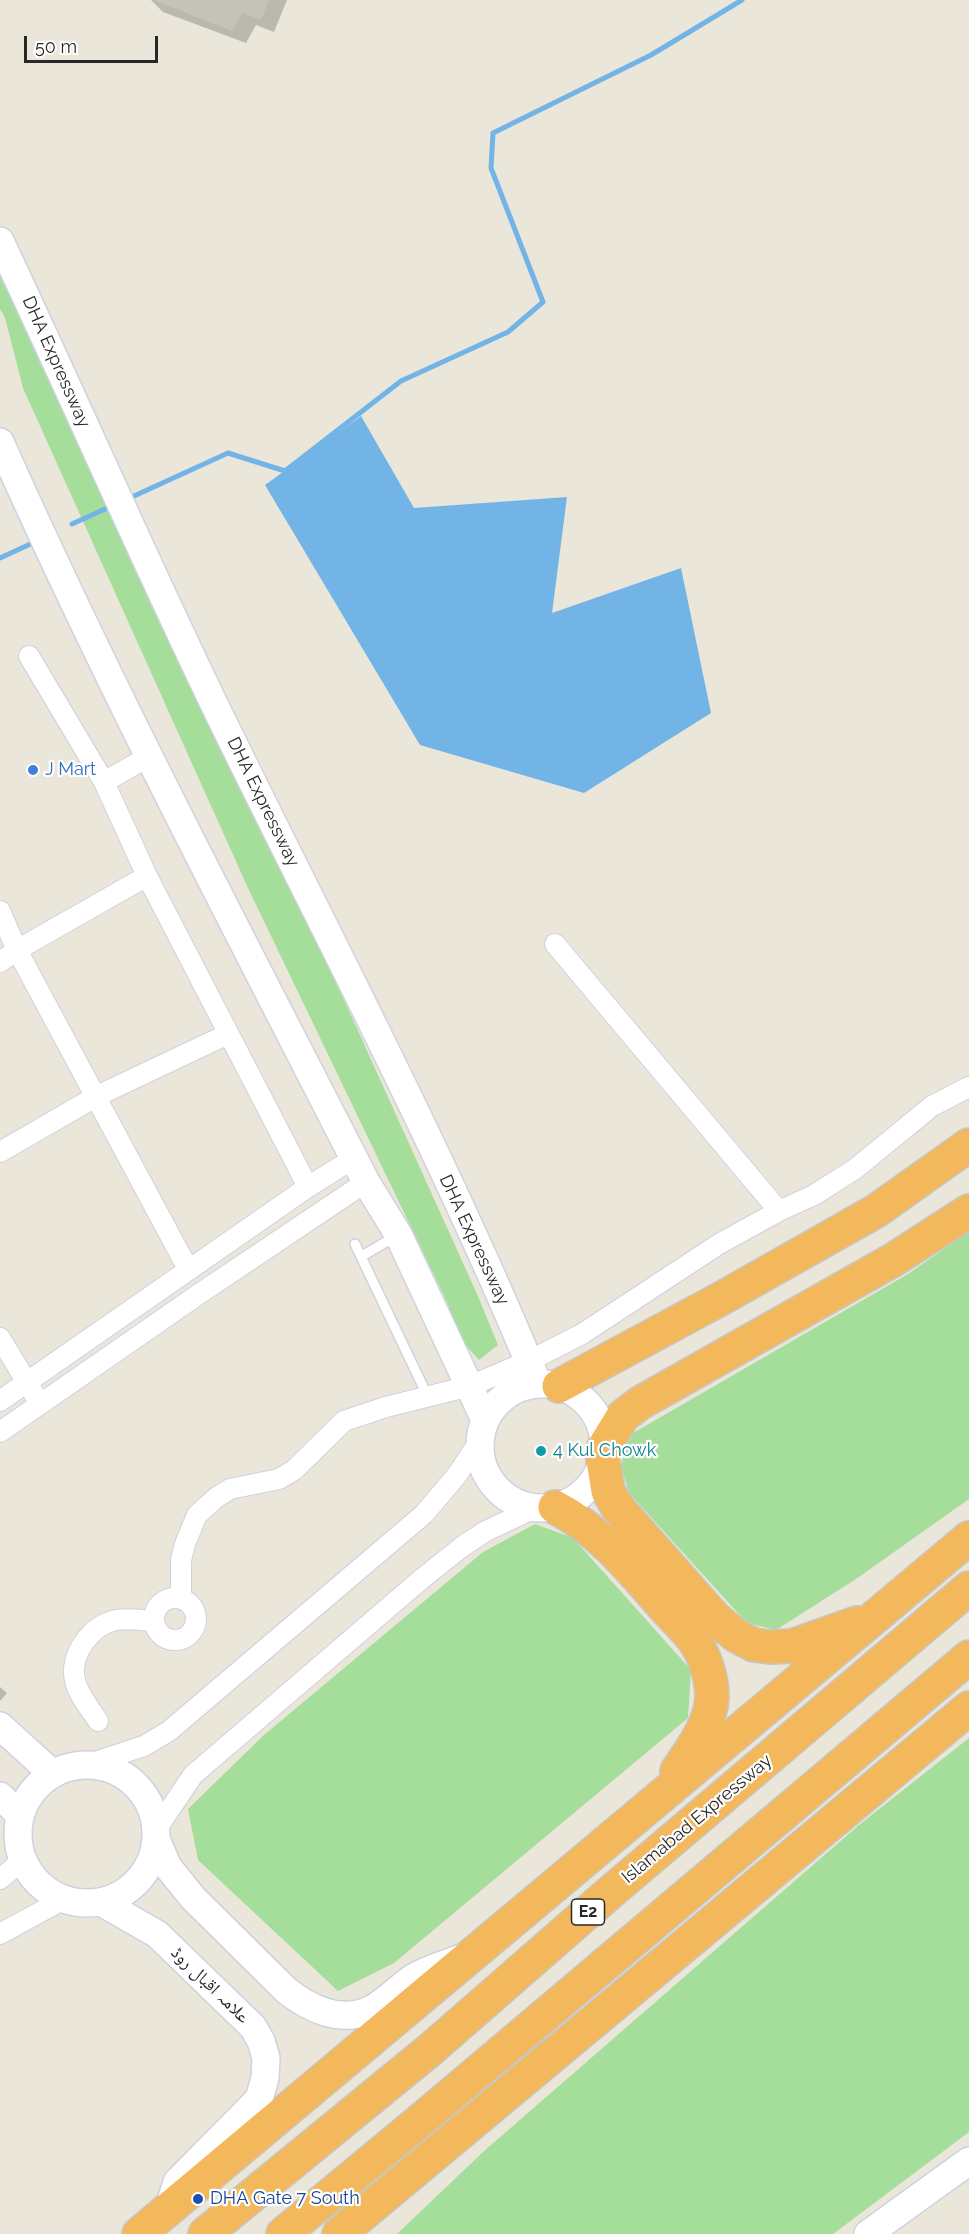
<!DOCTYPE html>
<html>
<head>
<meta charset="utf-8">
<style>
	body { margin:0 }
	#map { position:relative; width:969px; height:2234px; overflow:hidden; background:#eae6da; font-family:Raleway,sans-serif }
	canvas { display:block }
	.scale { position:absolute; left:24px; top:36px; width:134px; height:27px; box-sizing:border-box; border:3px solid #282828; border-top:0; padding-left:8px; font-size:18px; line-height:21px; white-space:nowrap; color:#282828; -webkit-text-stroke:4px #fff; paint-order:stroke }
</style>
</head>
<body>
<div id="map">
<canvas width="969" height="2234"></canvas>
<div class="scale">50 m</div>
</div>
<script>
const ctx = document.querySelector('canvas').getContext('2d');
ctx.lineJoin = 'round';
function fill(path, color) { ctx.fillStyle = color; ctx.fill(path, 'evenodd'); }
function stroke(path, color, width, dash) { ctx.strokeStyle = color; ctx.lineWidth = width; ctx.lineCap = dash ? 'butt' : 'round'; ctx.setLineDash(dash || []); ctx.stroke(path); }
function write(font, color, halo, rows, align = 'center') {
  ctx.font = font + ' Raleway,"Noto Naskh Arabic",sans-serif'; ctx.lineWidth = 4.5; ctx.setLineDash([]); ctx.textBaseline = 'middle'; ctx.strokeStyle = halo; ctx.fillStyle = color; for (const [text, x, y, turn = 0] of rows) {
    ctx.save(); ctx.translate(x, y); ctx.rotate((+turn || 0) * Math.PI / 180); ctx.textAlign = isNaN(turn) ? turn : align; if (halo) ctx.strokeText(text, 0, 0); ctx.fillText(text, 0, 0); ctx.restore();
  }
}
fill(new Path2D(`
	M0,266L345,1002L477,1294L498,1345L479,1360L461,1340L447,1302L248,888L23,388L5,318L0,309Z
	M969,1231V1499L856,1579L776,1630L747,1623L629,1493L621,1467L628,1436L908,1274Z
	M535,1524L573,1538L691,1670L688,1718L394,1963L338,1991L198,1860L188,1809L264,1735L483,1552Z
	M969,1738V2132L833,2234H397L483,2152L859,1825Z`), '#a5dd9a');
fill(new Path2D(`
	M361,416L414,508L567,497L552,613L681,568L711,713L584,793L420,745L265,485Z`), '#73b4e6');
fill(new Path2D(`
	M151,0H287L274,32L256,25L246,43L163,12Z
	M0,1687L7,1693L0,1701Z`), '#0003');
stroke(new Path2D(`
	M134,496L228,453L285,471L401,381L508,332L543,302L491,168L493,133L651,55L742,0
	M72,524L105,509
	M0,558L37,541`), '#73b4e6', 5);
fill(new Path2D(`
	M154,0H269L261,20L243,13L232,31Z`), '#c5c2ba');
const lane = new Path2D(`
	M355,1244L428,1397
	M362,1256L396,1236`);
const street = new Path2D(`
	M29,656L104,782L147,876L308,1187
	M104,782L148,757
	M0,911L17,950L188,1269
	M555,944L779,1211
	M0,962L17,950L147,876
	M0,1152L97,1096L228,1034
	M0,1338L34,1394
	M0,1401L308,1187L354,1158
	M0,1432L199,1294L366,1182
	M154 1619a21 21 0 1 1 42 0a21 21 0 1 1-42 0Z
	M181,1598V1560L185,1544L197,1515L217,1497L230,1489L279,1479L294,1470L344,1421L386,1407L470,1386L529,1361L582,1334L719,1244L779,1211L814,1195L855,1169L932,1106L969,1087
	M98,1721C90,1708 78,1695 75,1680C69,1655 91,1625 116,1620C128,1618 142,1620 154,1621
	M86,1765L144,1746L169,1731L424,1514L457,1475L479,1442
	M156,1830L193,1775L424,1577L463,1546L486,1531L535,1508
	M0,1879L23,1860
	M0,1934L64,1899`);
const secondary = new Path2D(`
	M0,241C73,396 141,553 216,708C325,932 443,1153 538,1384
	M0,442C112,694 241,937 366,1182L398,1234L485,1420
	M480 1446a62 62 0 1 1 124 0a62 62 0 1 1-124 0Z
	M0,1726L53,1774
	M18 1834a69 69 0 1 1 138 0a69 69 0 1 1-138 0Z
	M0,1796L20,1815
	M156,1839L168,1867L193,1898L286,1990C308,2008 339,2023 368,2011C384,2004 398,1988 413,1978C427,1969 446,1964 461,1958
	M101,1902L157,1934L253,2027L261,2041L266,2058L265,2078L259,2099L177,2182L170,2204
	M868,2234L969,2161`);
const highway = new Path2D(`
	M559,1386L724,1297L876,1211L969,1145
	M604,1447L623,1416L640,1403L893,1260L969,1211
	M603,1460L608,1491L618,1508L713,1616L735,1635L754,1645L770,1647L792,1646L857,1623
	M555,1507C599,1530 631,1569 663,1606C673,1617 685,1628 694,1640C705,1656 712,1678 712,1697C711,1724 691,1750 677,1771
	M139,2234L969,1538
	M205,2234L431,2049L613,1890L969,1588
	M283,2234L422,2119L969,1657
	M339,2234L969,1708`);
stroke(lane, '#d0d0e0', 12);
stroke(street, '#d0d0e0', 22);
stroke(secondary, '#d0d0e0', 30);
stroke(highway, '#c7c7c7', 36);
stroke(lane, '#fff', 9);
stroke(street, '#fff', 20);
stroke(secondary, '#fff', 27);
stroke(highway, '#f3b85c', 33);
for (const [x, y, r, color] of [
	[33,770,6,"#3f7fe0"],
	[541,1451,6,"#0f9aa8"],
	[198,2199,6,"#1a4fb4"]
]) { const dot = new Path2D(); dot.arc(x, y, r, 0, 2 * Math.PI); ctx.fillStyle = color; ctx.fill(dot); stroke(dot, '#fff', 2); }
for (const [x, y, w] of [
	[588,1912,33]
]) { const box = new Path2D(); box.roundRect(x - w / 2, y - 13, w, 26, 4.5); ctx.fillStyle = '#fff'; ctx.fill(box); stroke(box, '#282828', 1.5); }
write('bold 16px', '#282828', null, [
	["E2",588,1912]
]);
write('18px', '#282828', '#fff', [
	["DHA Expressway",56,362,66],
	["DHA Expressway",263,802,64],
	["DHA Expressway",474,1240,65],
	["Islamabad Expressway",697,1819,-40],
	["علامہ اقبال روڈ",210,1985,44]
]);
write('18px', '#366cbe', '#fff', [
	["J Mart",45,770]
], 'left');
write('18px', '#0d838f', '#fff', [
	["4 Kul Chowk",553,1451]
], 'left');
write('18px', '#164399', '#fff', [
	["DHA Gate 7 South",210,2199]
], 'left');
</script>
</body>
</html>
